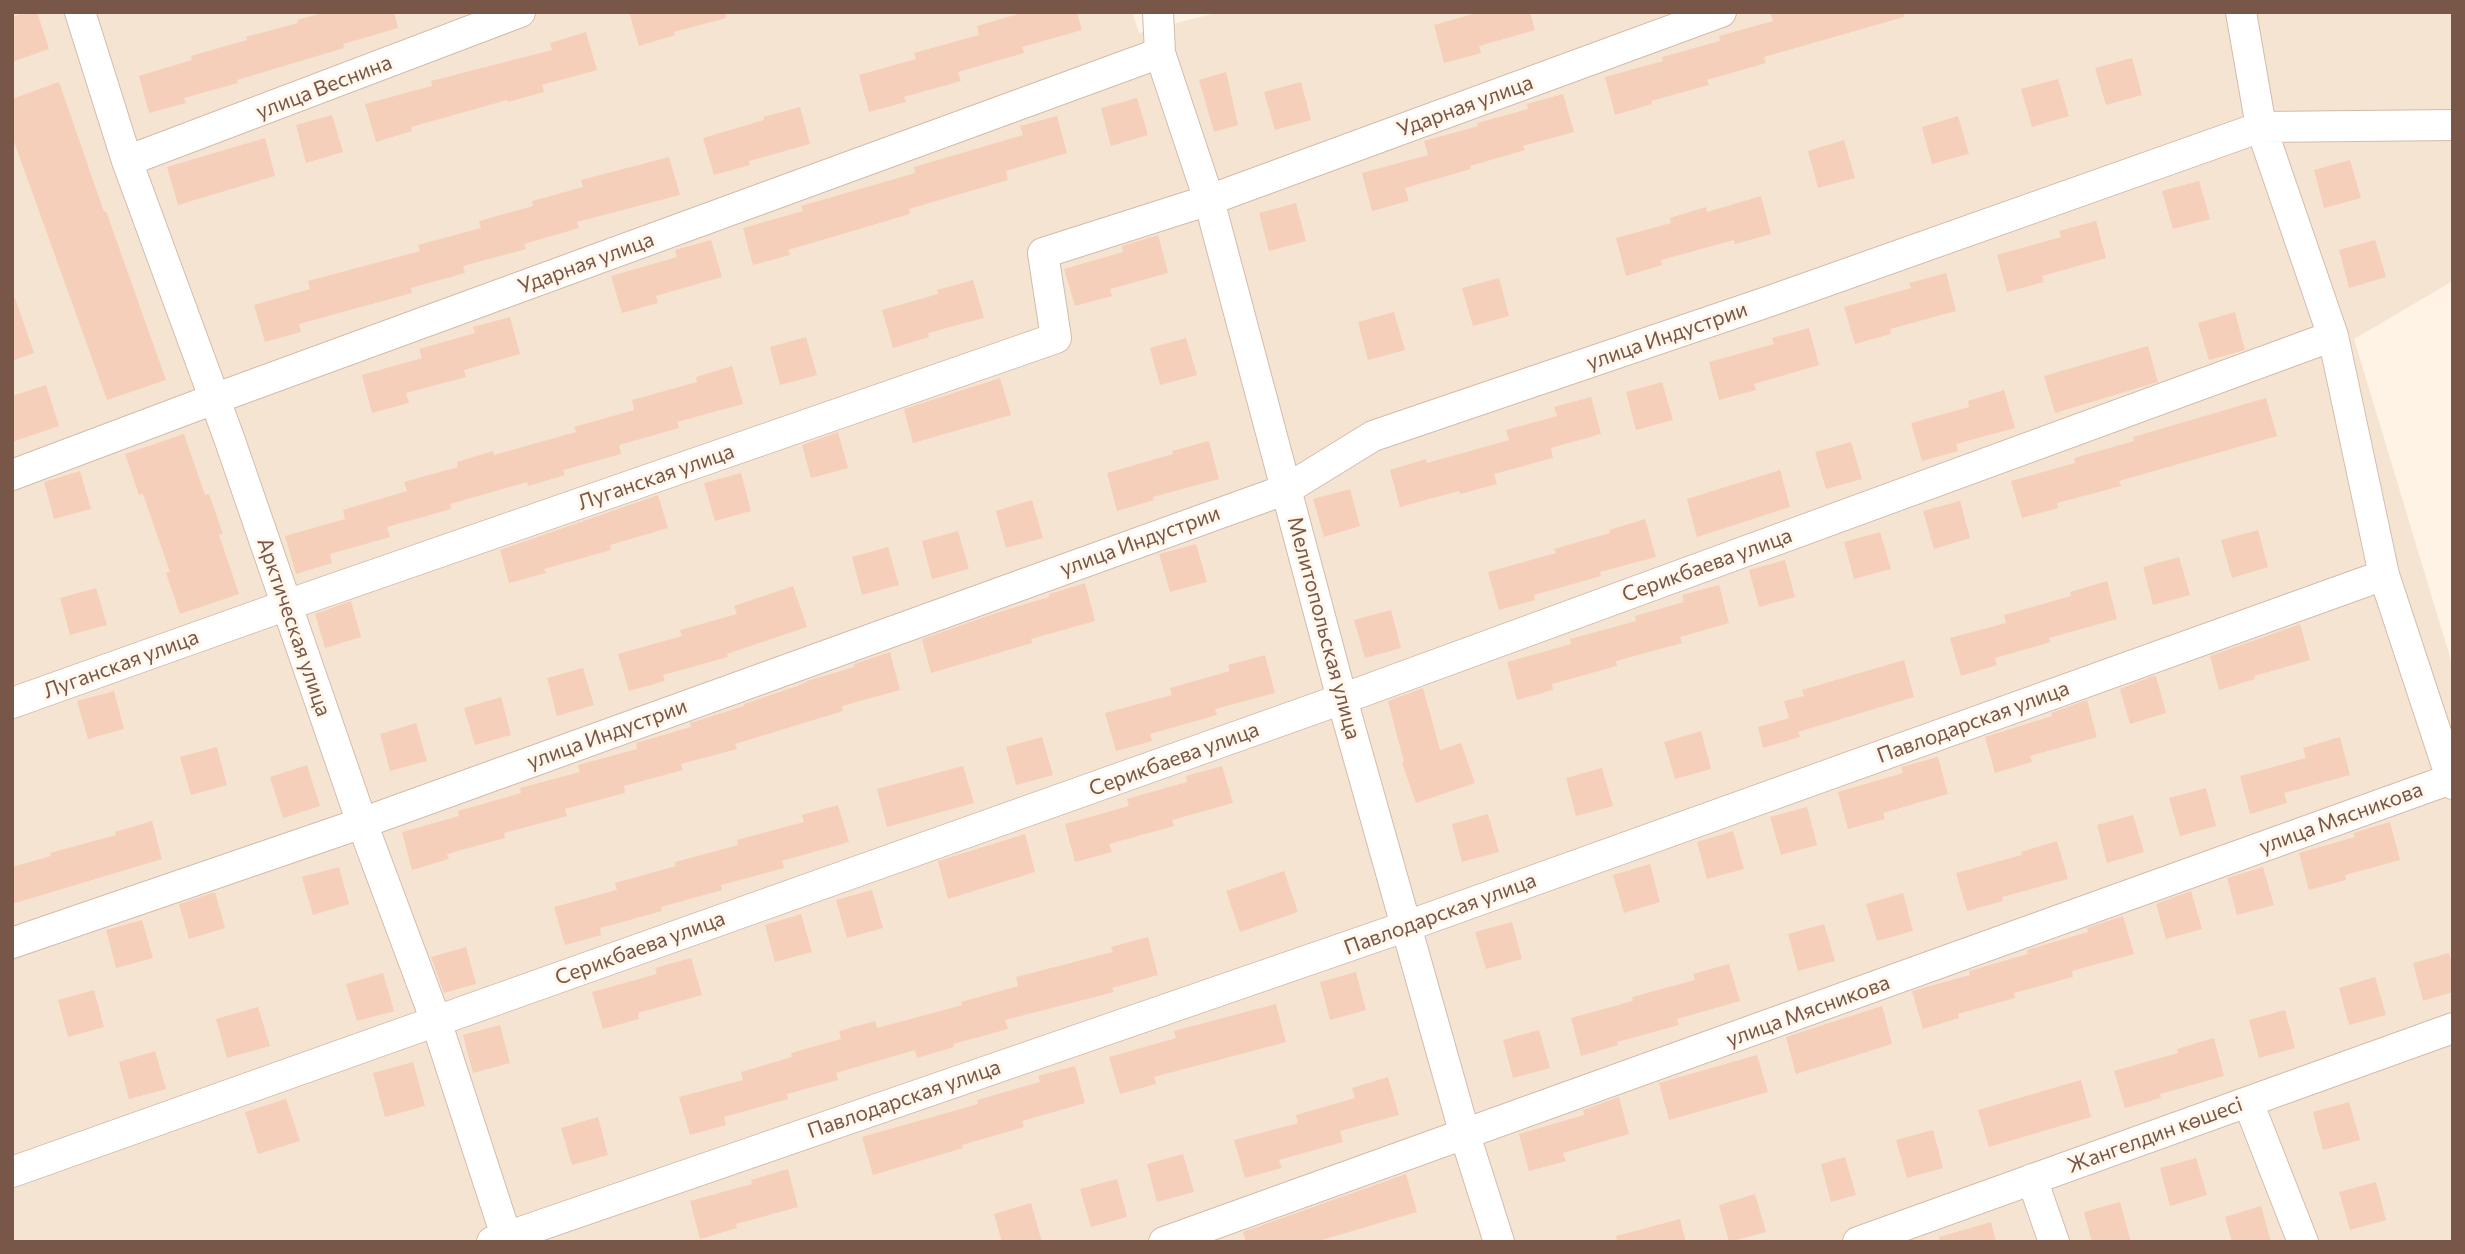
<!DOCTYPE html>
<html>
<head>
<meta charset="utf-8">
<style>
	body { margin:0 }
	#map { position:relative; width:2465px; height:1254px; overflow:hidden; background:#fef3e4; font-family:Commissioner,sans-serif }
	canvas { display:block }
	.frame { position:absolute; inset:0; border:14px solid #795748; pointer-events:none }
</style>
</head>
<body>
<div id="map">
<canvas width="2465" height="1254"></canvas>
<div class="frame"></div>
</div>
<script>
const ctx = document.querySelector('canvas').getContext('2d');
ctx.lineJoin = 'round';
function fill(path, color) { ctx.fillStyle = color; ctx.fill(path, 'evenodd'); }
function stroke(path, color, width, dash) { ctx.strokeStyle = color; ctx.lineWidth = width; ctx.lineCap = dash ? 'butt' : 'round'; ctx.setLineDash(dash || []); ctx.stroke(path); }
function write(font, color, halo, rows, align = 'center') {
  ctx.font = font + ' Commissioner,sans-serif'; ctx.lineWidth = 6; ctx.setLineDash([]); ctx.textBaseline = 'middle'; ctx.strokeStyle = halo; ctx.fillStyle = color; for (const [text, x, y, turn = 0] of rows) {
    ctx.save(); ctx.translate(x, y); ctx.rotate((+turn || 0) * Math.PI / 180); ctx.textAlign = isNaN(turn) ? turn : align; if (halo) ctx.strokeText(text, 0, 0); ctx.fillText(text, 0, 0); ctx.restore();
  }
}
fill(new Path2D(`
	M12,12H1132L1139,33L1219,12H2453V281L2354,339L2453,667V1242H12Z`), '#f6e4d2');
fill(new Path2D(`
	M26,12H37L49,49L12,62V17Z
	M326,12H394L398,28L343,44L344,48L237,80L238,83L184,98L186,103L149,113L139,76L192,60L191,56L247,40L246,37L298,23L297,20Z
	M629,12H726V18L674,32L675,35L639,46Z
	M1025,12H1077L1082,30L1022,47L1024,53L958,72L961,81L904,97L906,102L869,112L859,75L916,59L914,53L979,35L977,26Z
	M1480,12H1530L1535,30L1479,46L1481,53L1444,63L1434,25Z
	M1770,12H1903L1904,17L1764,57L1766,63L1707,80L1709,85L1651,101L1652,104L1615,115L1605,77L1663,61L1662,57L1720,41L1719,36L1773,21Z
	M586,32L597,70L542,85L544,92L508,102L507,100L411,127L412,131L376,142L365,104L432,86L431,81L552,50L550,43Z
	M2132,58L2142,95L2106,105L2095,68Z
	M1226,72L1238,125L1214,132L1199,80Z
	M2058,79L2069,116L2032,127L2021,89Z
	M59,82L104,212L106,211L166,380L107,400L12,136V99Z
	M1301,82L1311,120L1275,130L1264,92Z
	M1563,94L1574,132L1523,146L1525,150L1470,166L1471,169L1405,188L1409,201L1372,211L1362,173L1428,155L1424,141L1478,126L1477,123L1528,109L1527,104Z
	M1137,98L1148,135L1111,146L1101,108Z
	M800,107L810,144L749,161L750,165L714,175L703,138L764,120L763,117Z
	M332,115L343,152L306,163L296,125Z
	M1057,116L1067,153L1006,171L1008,180L909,209L910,214L788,250L790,255L753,265L743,228L803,211L801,206L915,173L914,167L1023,135L1020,126Z
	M1958,116L1969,154L1932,164L1922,127Z
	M265,138L275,176L178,205L167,167Z
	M1844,140L1855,178L1818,188L1808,151Z
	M669,157L680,195L577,222L579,228L524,244L526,249L463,266L465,273L411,288L412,293L299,324L301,332L265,342L254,305L310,289L308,281L420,251L418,245L481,228L479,221L533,206L532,201L583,187L581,180Z
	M2350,160L2361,198L2324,208L2314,170Z
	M2199,181L2210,219L2173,229L2162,191Z
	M1761,196L1771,234L1735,244L1734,240L1661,260L1662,265L1626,276L1616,238L1671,223L1670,218L1706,207L1707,212Z
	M1296,203L1306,241L1269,251L1259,213Z
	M2096,221L2106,258L2042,276L2044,282L2007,292L1997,255L2061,237L2059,231Z
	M1158,235L1168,273L1110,289L1112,296L1075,306L1064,269L1123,252L1122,246Z
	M711,240L722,277L656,296L658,303L622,313L611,276L677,257L675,250Z
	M2375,240L2386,277L2349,288L2339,250Z
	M1946,273L1956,311L1890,329L1891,334L1855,344L1844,307L1911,288L1909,283Z
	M1499,278L1509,316L1473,326L1462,288Z
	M973,280L984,318L928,333L929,337L893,348L882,310L938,294L937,290Z
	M15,298L34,353L12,361V299Z
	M1394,312L1405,350L1368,360L1358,322Z
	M2235,312L2245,350L2209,360L2198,323Z
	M510,317L520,354L464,370L466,377L406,393L409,403L372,413L362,375L422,358L419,349L475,333L473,327Z
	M1809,328L1819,365L1754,384L1756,390L1719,400L1709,362L1774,344L1772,338Z
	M806,337L817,375L780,385L770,347Z
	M1186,338L1197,375L1160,385L1150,348Z
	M2148,346L2158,382L2055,413L2044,376Z
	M732,366L743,404L677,422L679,428L619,445L621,454L563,470L565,475L528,486L527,482L450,504L451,509L387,527L390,537L330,554L332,563L296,574L285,536L345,519L343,510L407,491L404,482L458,467L457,462L493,451L494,455L576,432L574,427L634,410L632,400L697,382L696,377Z
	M1000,378L1011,415L913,443L904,409Z
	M1662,382L1673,420L1636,430L1626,392Z
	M46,385L59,426L12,442V396Z
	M2004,390L2015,428L1956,444L1958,451L1922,461L1911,423L1969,407L1968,401Z
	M1591,397L1601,434L1551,448L1553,458L1494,474L1497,484L1460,494L1459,491L1400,507L1390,470L1426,459L1427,463L1509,440L1506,430L1557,416L1554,407Z
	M2266,398L2277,436L2119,481L2121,486L2057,503L2058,508L2022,518L2011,481L2075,463L2074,458L2134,441L2133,437Z
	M838,432L848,468L811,478L802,445Z
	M184,434L205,495L209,494L223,534L219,535L239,594L180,614L166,573L170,572L143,494L139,495L125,454Z
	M1209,441L1219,479L1153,497L1154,500L1117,511L1107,473L1173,454L1172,451Z
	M1851,442L1862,479L1826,489L1815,452Z
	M1780,470L1790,507L1697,537L1687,499Z
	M80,471L91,509L54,519L44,482Z
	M741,473L751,511L715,521L704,483Z
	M1350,489L1360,526L1324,537L1313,499Z
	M658,495L668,528L610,545L611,550L544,569L546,573L509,583L500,550Z
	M1032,500L1043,538L1006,548L996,511Z
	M1960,501L1970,538L1934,549L1923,511Z
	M1645,519L1656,557L1600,572L1601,576L1534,595L1535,600L1499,610L1488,572L1556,553L1554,549L1610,533L1609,530Z
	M2258,530L2268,567L2232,578L2221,540Z
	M958,531L969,569L932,579L922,541Z
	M1880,532L1891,569L1854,579L1844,542Z
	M1196,544L1207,582L1170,592L1159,554Z
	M888,547L899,585L862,595L852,557Z
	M2179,557L2190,595L2153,605L2143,567Z
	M1785,560L1795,597L1759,607L1749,570Z
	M2107,581L2117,619L2049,638L2051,642L1995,658L1997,665L1961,676L1950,638L2006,623L2004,615L2071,596L2070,592Z
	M1085,583L1095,621L1031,639L1032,643L931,673L922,639L999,612L1049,597V594Z
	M1719,585L1729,623L1680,637L1682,643L1616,661L1617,666L1552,684L1553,690L1517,700L1507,662L1571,644L1570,639L1636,621L1635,616L1684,602L1682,595Z
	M793,586L807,627L727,654L728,657L663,675L665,681L629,691L618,654L682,636L680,630L737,614L734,606Z
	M96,588L107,625L70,635L60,598Z
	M351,601L361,637L325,648L315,614Z
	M1391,610L1401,648L1365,658L1354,620Z
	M2300,624L2310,660L2254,676L2255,679L2219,690L2210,656Z
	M890,652L900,690L842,706L843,711L735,744L737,749L681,764L683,770L624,786L625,793L565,809L567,816L504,833L505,838L447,854L449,859L412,870L402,832L459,816L458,811L521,793L520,788L580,772L578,765L637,749L636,743L691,727L690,723L744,706V704L797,686L810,680L854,667V664Z
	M1265,655L1275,693L1215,709L1217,715L1150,734L1152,741L1116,751L1105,713L1172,695L1170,688L1230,671L1228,665Z
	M1904,660L1914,697L1798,732L1800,737L1763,748L1758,727L1789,718L1784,701L1804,696L1802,690Z
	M583,668L594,705L557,716L547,678Z
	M2153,676H2156L2166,713L2130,724L2120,689Z
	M1423,688L1440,750L1461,743L1475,783L1416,803L1402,763L1404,762L1388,701Z
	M114,691L124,729L88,739L77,701Z
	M501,697L511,735L475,745L464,708Z
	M2087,700L2097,737L2030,756L2032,762L1995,773L1985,737L2052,716L2051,713Z
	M416,723L427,761L390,771L380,734Z
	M1701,731L1711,769L1675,779L1664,742Z
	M1042,737L1053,775L1016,785L1006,747Z
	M2340,737L2350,775L2284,793L2287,803L2250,814L2240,776L2306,758L2303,748Z
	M217,747L227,785L191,795L180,757Z
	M1938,757L1948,794L1883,813L1885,819L1848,829L1838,792L1903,773L1901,767Z
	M307,765L320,806L283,818L270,777Z
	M963,766L974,803L887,827L877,789Z
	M1222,766L1233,803L1172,820L1174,826L1109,844L1112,852L1075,862L1065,824L1129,806L1127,799L1187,782L1186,776Z
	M1602,768L1613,806L1576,816L1566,778Z
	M2206,788L2216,826L2180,836L2169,798Z
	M838,805L849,842L782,861L784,868L721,885L722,890L661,907L662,911L600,928L601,935L565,945L554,907L617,890L615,883L676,866L675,862L738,845L737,840L804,822L802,815Z
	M1807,807L1817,845L1781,855L1770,817Z
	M1488,814L1499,852L1462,862L1452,824Z
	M2133,815L2144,852L2107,863L2097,825Z
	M152,821L162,859L12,904V867L51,856L50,853L116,835L115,832Z
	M2390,822L2400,860L2345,875L2346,880L2309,890L2299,853L2355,837L2353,833Z
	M1733,831L1744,869L1707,879L1697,842Z
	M1025,834L1035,872L948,899L938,861Z
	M2057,841L2068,879L2002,897L2003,901L1967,911L1956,873L2022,855L2021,852Z
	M1650,864L1660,902L1624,913L1613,875Z
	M339,867L349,904L313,915L302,877Z
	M2263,867L2274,905L2237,915L2227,878Z
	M1284,871L1298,912L1240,932L1226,891Z
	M872,890L883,928L847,938L836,900Z
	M2191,891L2202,929L2166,939L2156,904Z
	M215,892L225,928L189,939L179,904Z
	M1903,893L1913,931L1877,941L1866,904Z
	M801,914L812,952L775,962L765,925Z
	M2123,916L2134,954L2072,971L2073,977L2014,993L2015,998L1958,1014L1959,1018L1923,1029L1912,991L1970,975L1969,971L2028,954L2027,950L2088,932L2087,928Z
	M142,920L153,958L116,968L106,930Z
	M1512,922L1522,959L1486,969L1475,932Z
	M1824,924L1835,961L1798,971L1788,934Z
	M1148,937L1158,975L1112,988L1114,992L1005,1020L1008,1029L953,1044L954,1047L917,1058L915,1050L836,1073L838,1080L787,1094L788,1099L724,1117L726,1125L690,1135L679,1097L743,1080L741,1072L792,1057L791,1053L841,1039L839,1031L875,1021L877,1028L962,1005L961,1002L1018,986L1016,977L1113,952L1111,947Z
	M466,947L476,984L444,993L431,957Z
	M2449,953L2453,966V992L2423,1001L2413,963Z
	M691,958L702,995L638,1013L639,1019L603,1029L592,992L657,974L655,968Z
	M1729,964L1740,1001L1677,1019L1679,1025L1617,1042L1618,1045L1581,1056L1571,1018L1633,1001L1632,997L1695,980L1693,974Z
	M1356,972L1366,1010L1330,1020L1320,982Z
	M383,973L394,1011L357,1021L346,984Z
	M2375,977L2386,1015L2349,1025L2339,988Z
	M94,990L104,1027L68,1037L58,1000Z
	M1276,1004L1286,1042L1154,1077L1156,1084L1120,1094L1109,1057L1176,1038L1174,1031Z
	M1882,1006L1892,1044L1796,1074L1786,1037Z
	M258,1007L270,1046L227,1058L216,1019Z
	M2285,1010L2295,1048L2259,1058L2249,1020Z
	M500,1025L510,1063L473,1073L463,1035Z
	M1539,1030L1550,1068L1513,1078L1503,1040Z
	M2214,1038L2224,1076L2160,1094L2161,1098L2125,1108L2114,1071L2178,1053L2177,1049Z
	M155,1051L166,1089L129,1099L119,1062Z
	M1757,1055L1768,1092L1669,1120L1659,1083Z
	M413,1062L425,1106L385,1117L373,1073Z
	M1075,1066L1085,1103L1022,1121L1024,1127L962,1145L963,1148L873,1175L862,1137L978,1104L977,1100L1040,1082L1038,1076Z
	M1388,1077L1399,1115L1340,1131L1343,1142L1279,1160L1282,1168L1245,1178L1234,1140L1298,1123L1296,1115L1355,1098L1352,1088Z
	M2081,1080L2091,1117L1989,1147L1978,1110Z
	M1619,1097L1629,1134L1563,1153L1566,1161L1529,1171L1519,1134L1584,1115L1583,1110Z
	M286,1099L300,1141L258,1154L245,1112Z
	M2349,1102L2360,1140L2323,1150L2313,1112Z
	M598,1117L608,1155L572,1165L561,1128Z
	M1933,1130L1943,1168L1907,1178L1896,1140Z
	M1183,1154L1194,1192L1157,1202L1147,1164Z
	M1845,1157L1856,1195L1831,1202L1821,1164Z
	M2196,1158L2207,1195L2170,1206L2160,1168Z
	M788,1169L798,1207L736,1224L737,1228L700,1239L690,1201L752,1184L751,1180Z
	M1406,1174L1417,1212L1315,1242H1246L1243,1232Z
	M1117,1179L1127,1217L1091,1227L1080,1189Z
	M2376,1182L2386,1220L2350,1230L2339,1192Z
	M1755,1194L1766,1232L1729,1242L1719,1205Z
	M2120,1202L2131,1242H2092L2084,1212Z
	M1031,1203L1042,1242H1002L994,1214Z
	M2261,1206L2271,1242H2232L2225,1217Z
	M1680,1219L1686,1242H1617L1616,1236Z
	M1991,1222L1996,1242H1940L1939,1237Z`), '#f5cfba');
const minor = new Path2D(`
	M80,12L127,161L229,438L362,823L436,1021L508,1242
	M1158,12L1160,53L1209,200L1342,699L1465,1135L1499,1242
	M2241,12L2261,127L2333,336L2384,575L2453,784
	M127,161L520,12
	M12,475L214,399L1160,53
	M12,703L287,605L1056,338L1043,253L1209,200L1721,12
	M12,943L362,823L1287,489L1373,436L1770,301L2261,127L2453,125
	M2248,1102L2303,1242
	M12,1172L1342,699L2333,336
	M2032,1179L2054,1242
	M492,1242L1407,926L2384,575
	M1164,1242L2451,779
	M1858,1242L2453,1028`);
stroke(minor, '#d3bbac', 32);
stroke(minor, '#fff', 30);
write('21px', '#795748', '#fff7ec', [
	["улица Веснина",324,87,-21],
	["Ударная улица",1465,106,-20],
	["Ударная улица",586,263,-20],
	["улица Индустрии",1667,336,-19],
	["Луганская улица",656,477,-19],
	["улица Индустрии",1140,541,-20],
	["Серикбаева улица",1707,565,-20],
	["Арктическая улица",294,627,71],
	["Мелитопольская улица",1324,628,75],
	["Луганская улица",121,664,-20],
	["Павлодарская улица",1973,722,-20],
	["улица Индустрии",607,734,-20],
	["Серикбаева улица",1174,759,-20],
	["улица Мясникова",2341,818,-20],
	["Павлодарская улица",1440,914,-20],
	["Серикбаева улица",640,948,-20],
	["улица Мясникова",1808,1011,-20],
	["Павлодарская улица",904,1099,-19],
	["Жангелдин көшесі",2155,1135,-20]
]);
</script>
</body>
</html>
